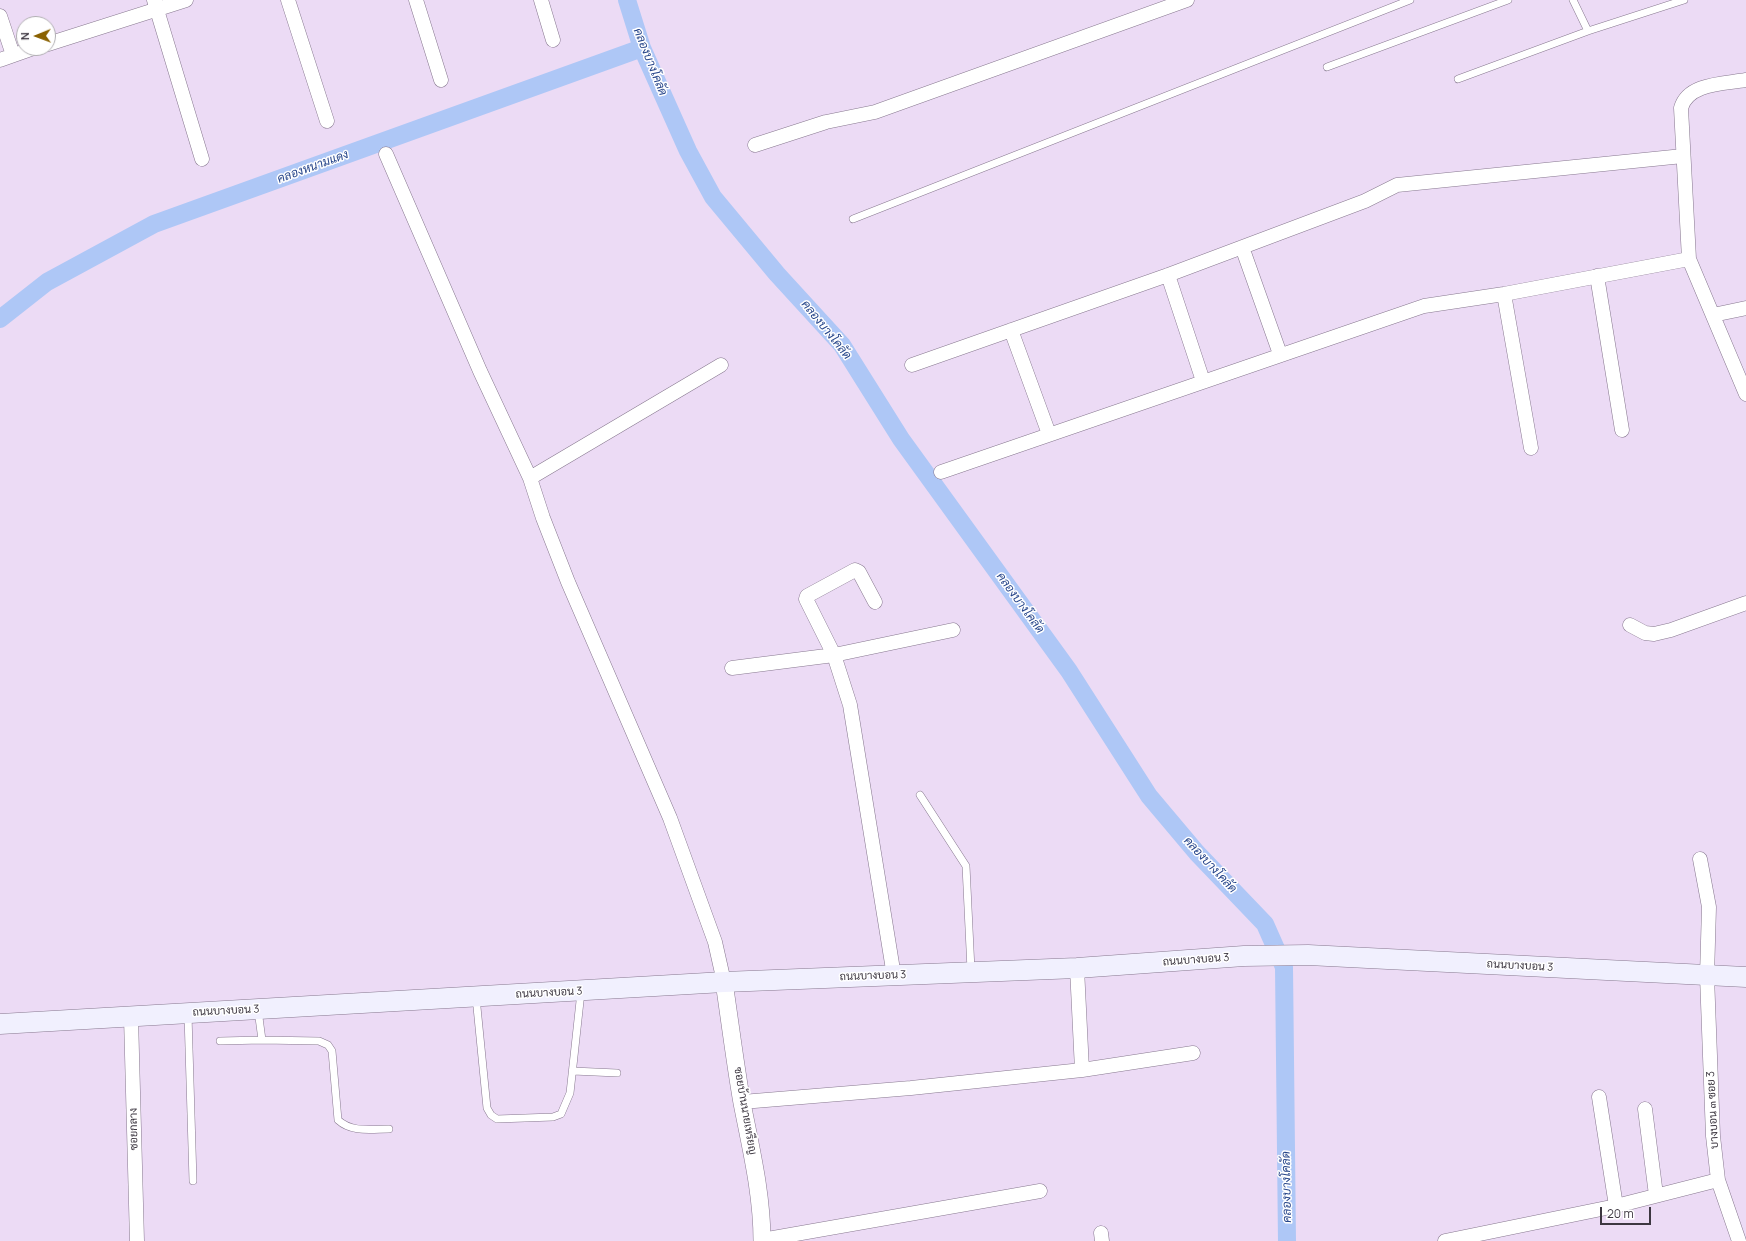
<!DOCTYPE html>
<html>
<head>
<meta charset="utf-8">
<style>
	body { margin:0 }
	#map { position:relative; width:1746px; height:1241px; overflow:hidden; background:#ecdbf5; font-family:Manrope,sans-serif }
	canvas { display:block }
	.north { position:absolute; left:16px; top:16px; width:40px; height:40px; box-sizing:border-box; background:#fff; border:1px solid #b1afb3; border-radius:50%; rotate:269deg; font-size:11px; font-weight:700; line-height:16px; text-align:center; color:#3d3741 }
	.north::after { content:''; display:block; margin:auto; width:14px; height:18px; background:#8a6101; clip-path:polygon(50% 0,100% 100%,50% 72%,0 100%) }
	.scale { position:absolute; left:1600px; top:1207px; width:51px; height:18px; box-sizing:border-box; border:2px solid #3d3741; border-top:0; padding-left:5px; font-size:12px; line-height:14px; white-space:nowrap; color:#3d3741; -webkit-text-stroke:3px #fff; paint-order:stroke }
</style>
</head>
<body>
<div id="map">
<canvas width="1746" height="1241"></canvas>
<div class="north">N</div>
<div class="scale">20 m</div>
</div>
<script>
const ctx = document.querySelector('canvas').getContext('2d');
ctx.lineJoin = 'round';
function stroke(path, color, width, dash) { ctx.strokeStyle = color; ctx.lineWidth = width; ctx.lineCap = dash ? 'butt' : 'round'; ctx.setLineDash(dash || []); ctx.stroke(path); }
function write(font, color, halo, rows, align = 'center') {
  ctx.font = font + ' Manrope,Sarabun,sans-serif'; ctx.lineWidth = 3; ctx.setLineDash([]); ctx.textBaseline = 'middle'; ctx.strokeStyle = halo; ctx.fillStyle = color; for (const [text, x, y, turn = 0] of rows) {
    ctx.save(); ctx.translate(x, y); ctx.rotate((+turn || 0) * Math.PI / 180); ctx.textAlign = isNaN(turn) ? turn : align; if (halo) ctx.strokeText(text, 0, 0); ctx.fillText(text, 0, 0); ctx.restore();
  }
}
stroke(new Path2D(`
	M627,0L642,48L688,151L713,197L777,274L842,345L901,439L1069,671L1149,796L1197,853L1265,924L1284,967L1287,1241
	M0,319L47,282L154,224L642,48`), '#aec7f6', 18);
const service = new Path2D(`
	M1573,0L1588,31
	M1327,67L1508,0
	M1458,79L1588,31L1684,0
	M853,219L1410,0
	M920,795L966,866L971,970
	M476,997L487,1108L491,1115L497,1119L553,1117L561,1114L570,1093L581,992
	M258,1010L262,1040L319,1041L328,1045L332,1051L338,1120C352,1133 372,1129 389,1129
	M188,1015L193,1181
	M220,1041L262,1040
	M573,1071L617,1073`);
const minor = new Path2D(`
	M154,0L202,159
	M288,0L327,121
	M416,0L441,80
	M541,0L553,40
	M0,16L13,55
	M48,44L186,0
	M0,60L34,48
	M1746,80C1724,84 1688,83 1681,108L1689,259L1746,394
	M755,145L826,122L875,112L1187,0
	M386,154L480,371L530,478L543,518L568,582L670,818L715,942L724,982
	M1242,247L1280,354
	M1168,275L1203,381
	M1597,276L1622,430
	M1504,294L1531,448
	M1713,315L1746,308
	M1011,330L1049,434
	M912,365L1168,275L1365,201L1397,185L1683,156
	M941,472L1424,306L1504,294L1689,259
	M530,478L721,365
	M875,602L859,572L855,570L807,596L806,599L834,655L850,705L894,976
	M1630,625L1645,633L1654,634L1671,630L1746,603
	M732,668L834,655L953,630
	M1700,859L1709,907L1707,976L1713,1136L1718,1180L1739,1241
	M1077,968L1082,1070
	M131,1017L137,1241
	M1599,1097L1616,1206
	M742,1102L911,1088L1082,1070L1193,1053
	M1645,1109L1656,1195
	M1101,1233L1102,1241
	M762,1240L1040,1191
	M1445,1241L1616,1206L1718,1180`);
const tertiary = new Path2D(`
	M724,982C730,1022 735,1063 742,1103C751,1149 762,1194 762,1241`);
const secondary = new Path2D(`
	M0,1024L724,982L1077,968L1244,956L1308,955L1746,977`);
stroke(service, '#87788f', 8);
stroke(minor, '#87788f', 15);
stroke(tertiary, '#87788f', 18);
stroke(secondary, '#87788f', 21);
stroke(service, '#fff', 7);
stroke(minor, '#fff', 14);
stroke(tertiary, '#fff', 17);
stroke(secondary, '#f1f0fe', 20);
write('11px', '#3d3741', '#fff', [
	["ถนนบางบอน 3",1196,960,-4],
	["ถนนบางบอน 3",1520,966,3],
	["ถนนบางบอน 3",873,976,-2],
	["ถนนบางบอน 3",549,993,-3],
	["ถนนบางบอน 3",226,1011,-3],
	["บางบอน ๓ ซอย 3",1713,1110,-93],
	["ซอยบ้านนายเหรียญ",745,1111,80],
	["ซอยกลาง",134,1129,-91]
]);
write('italic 12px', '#26458a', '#fff', [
	["คลองบางโคลัด",650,62,68],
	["คลองหนามแดง",313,167,-20],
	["คลองบางโคลัด",826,330,51],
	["คลองบางโคลัด",1020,603,54],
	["คลองบางโคลัด",1210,865,47],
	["คลองบางโคลัด",1287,1187,-91]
]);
</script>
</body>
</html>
